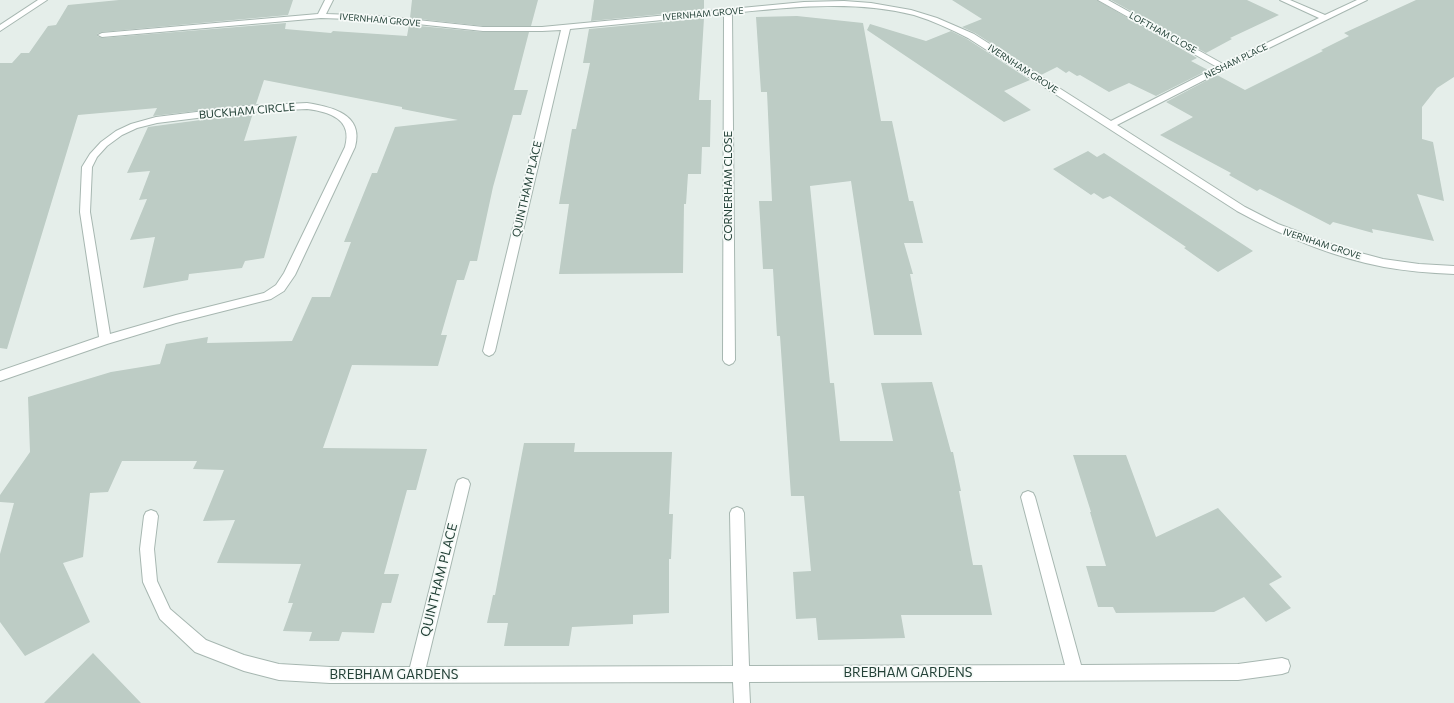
<!DOCTYPE html>
<html>
<head>
<meta charset="utf-8">
<style>
	body { margin:0 }
	canvas { display:block; background:#e5eeea }
</style>
</head>
<body>
<canvas width="1454" height="703"></canvas>
<script>
const ctx = document.querySelector('canvas').getContext('2d');
ctx.lineJoin = 'round';
function fill(path, color) { ctx.fillStyle = color; ctx.fill(path, 'evenodd'); }
function stroke(path, color, width, dash) { ctx.strokeStyle = color; ctx.lineWidth = width; ctx.lineCap = dash ? 'butt' : 'round'; ctx.setLineDash(dash || []); ctx.stroke(path); }
function write(font, color, halo, rows, align = 'center') {
  ctx.font = font + ' Commissioner,sans-serif'; ctx.lineWidth = 3.5; ctx.setLineDash([]); ctx.textBaseline = 'middle'; ctx.strokeStyle = halo; ctx.fillStyle = color; for (const [text, x, y, turn = 0] of rows) {
    ctx.save(); ctx.translate(x, y); ctx.rotate((+turn || 0) * Math.PI / 180); ctx.textAlign = isNaN(turn) ? turn : align; if (halo) ctx.strokeText(text, 0, 0); ctx.fillText(text, 0, 0); ctx.restore();
  }
}
fill(new Path2D(`
	M119,0H293L288,15L102,32L97,34V36L102,38L286,23L285,29L331,33L333,31L407,36L409,25L483,32H529L514,90H528L521,115H513L493,187L477,261H470L464,280H457L441,335H447L438,366L352,365L323,448L427,449L416,490H407L384,574H399L391,603H382L374,633L342,632L339,641H309L312,632L283,631L293,603H288L301,564L217,563L235,520L203,521L224,470L193,469L197,461H122L108,492L90,493L83,557L63,563L90,622L25,656L0,622V554L14,503L0,502V495L30,452L28,397L111,372L160,364L166,344L208,337L207,343L292,341L312,297H330L351,242H344L372,173H377L395,127L458,120L402,109V107L264,80L256,104L153,116L157,108L78,115L7,349L0,348V63H12L21,53H29L48,26L56,25L68,5Z
	M412,0H538L531,26H483L410,18Z
	M594,0H704V10L591,21Z
	M952,0H1097L1197,58L1191,61L1208,70L1156,96L1129,83L1109,92L1080,75L1077,76L1069,71L1066,73L1057,67L1041,75L975,33L962,27L982,19Z
	M1111,0H1247L1279,15L1230,38L1232,39L1206,53Z
	M1416,0H1454V77L1437,88L1422,107V139L1433,142L1444,201L1417,194L1434,241L1372,229L1373,233L1333,222L1330,225L1260,189L1257,191L1229,175L1231,173L1160,135L1193,117L1166,102L1217,75L1245,90L1323,51L1321,50L1349,36L1344,33Z
	M797,16L863,23L881,121H892L909,201H913L923,243H904L913,274H910L922,335H874L851,181L810,186L830,383H834L840,441H893L881,383L932,382L951,452H953L961,491H959L973,565H982L992,615H901L905,638L818,640L816,618L796,619L793,572L811,571L804,496H791L780,336H777L773,269H763L759,201H772L767,92H761L756,17Z
	M704,18L699,100H711L710,147H702L701,174H688L686,204H684L683,273L559,274L569,204H559L572,129H576L590,63H583L589,29Z
	M870,24L926,41L951,31L967,39L1030,80L1004,91L1031,110L1004,122L867,30Z
	M253,113L244,141L297,136L264,258L245,261L242,268L189,274L188,280L143,288L155,237L130,240L147,199L139,200L150,171L127,173L148,127Z
	M1088,151L1097,157L1104,153L1253,251L1218,272L1184,248L1186,247L1110,196L1103,199L1094,193L1091,195L1053,169Z
	M524,443H575L574,452H672L669,514H673L671,559H669V613L633,615V624L572,627L569,646H504L508,623H487L493,595H495Z
	M1073,455H1126L1156,537L1218,508L1282,577L1269,584L1291,608L1266,622L1244,597L1214,612L1116,613L1113,607H1098L1086,566H1106L1090,512H1091Z
	M93,653L141,703H44Z`), '#bdccc5');
const minor = new Path2D(`
	M38,0H47L0,31V25Z
	M325,0H333L326,14L380,16L483,27H542L804,2L844,1L871,3L911,10L937,18L974,34L1111,121L1217,67L1098,0H1108L1223,64L1319,18L1280,0H1290L1325,15L1357,0H1367L1226,69L1117,125L1245,207L1278,224L1342,248L1383,259L1419,264L1454,266V274C1430,273 1407,271 1384,267C1332,257 1283,236 1237,211L968,38C951,29 933,21 914,15C855,0 793,7 732,13L735,360L733,363L729,365L725,363L723,360L724,14L570,29L495,351L493,354L489,356L485,354L483,351L561,30L542,31H483L380,20L321,18L102,37L98,35L102,33L318,14Z
	M307,103C332,107 364,114 355,147L295,275L284,291L271,299L176,323L107,344L0,381V371L99,337L80,212L82,167L90,154L101,142L116,131L131,124L156,117L245,106ZM307,109C330,112 353,119 345,147L284,273L276,285L264,293L176,315L110,334L90,212L92,167L97,157L107,146L122,135L137,128L157,123L245,112Z
	M463,478L468,480L470,484L426,667L733,666L730,513L732,509L737,507L742,509L744,513L749,666L1065,665L1021,497L1023,493L1028,491L1033,493L1035,497L1081,665L1238,664L1282,658L1288,660L1290,666L1288,672L1282,674L1238,680L749,682L750,703H734L733,682L330,683L279,680L244,671L195,652L160,619L143,582L140,549L144,516L146,512L151,510L156,512L158,516L154,549L157,581L170,609L206,640L244,655L279,664L330,667H410L456,484L458,480Z`);
stroke(minor, '#a7b7b1', 2);
fill(minor, '#fff');
write('9px', '#234137', '#f6faf8', [
	["IVERNHAM GROVE",703,14,-5],
	["IVERNHAM GROVE",380,20,5],
	["LOFTHAM CLOSE",1163,33,29],
	["NESHAM PLACE",1236,61,-26],
	["IVERNHAM GROVE",1023,69,33],
	["IVERNHAM GROVE",1322,244,18]
]);
write('11px', '#234137', '#f6faf8', [
	["BUCKHAM CIRCLE",247,111,-5],
	["CORNERHAM CLOSE",728,186,-90],
	["QUINTHAM PLACE",527,189,-77]
]);
write('13px', '#234137', '#f6faf8', [
	["QUINTHAM PLACE",439,580,-76],
	["BREBHAM GARDENS",908,673],
	["BREBHAM GARDENS",394,675]
]);
</script>
</body>
</html>
